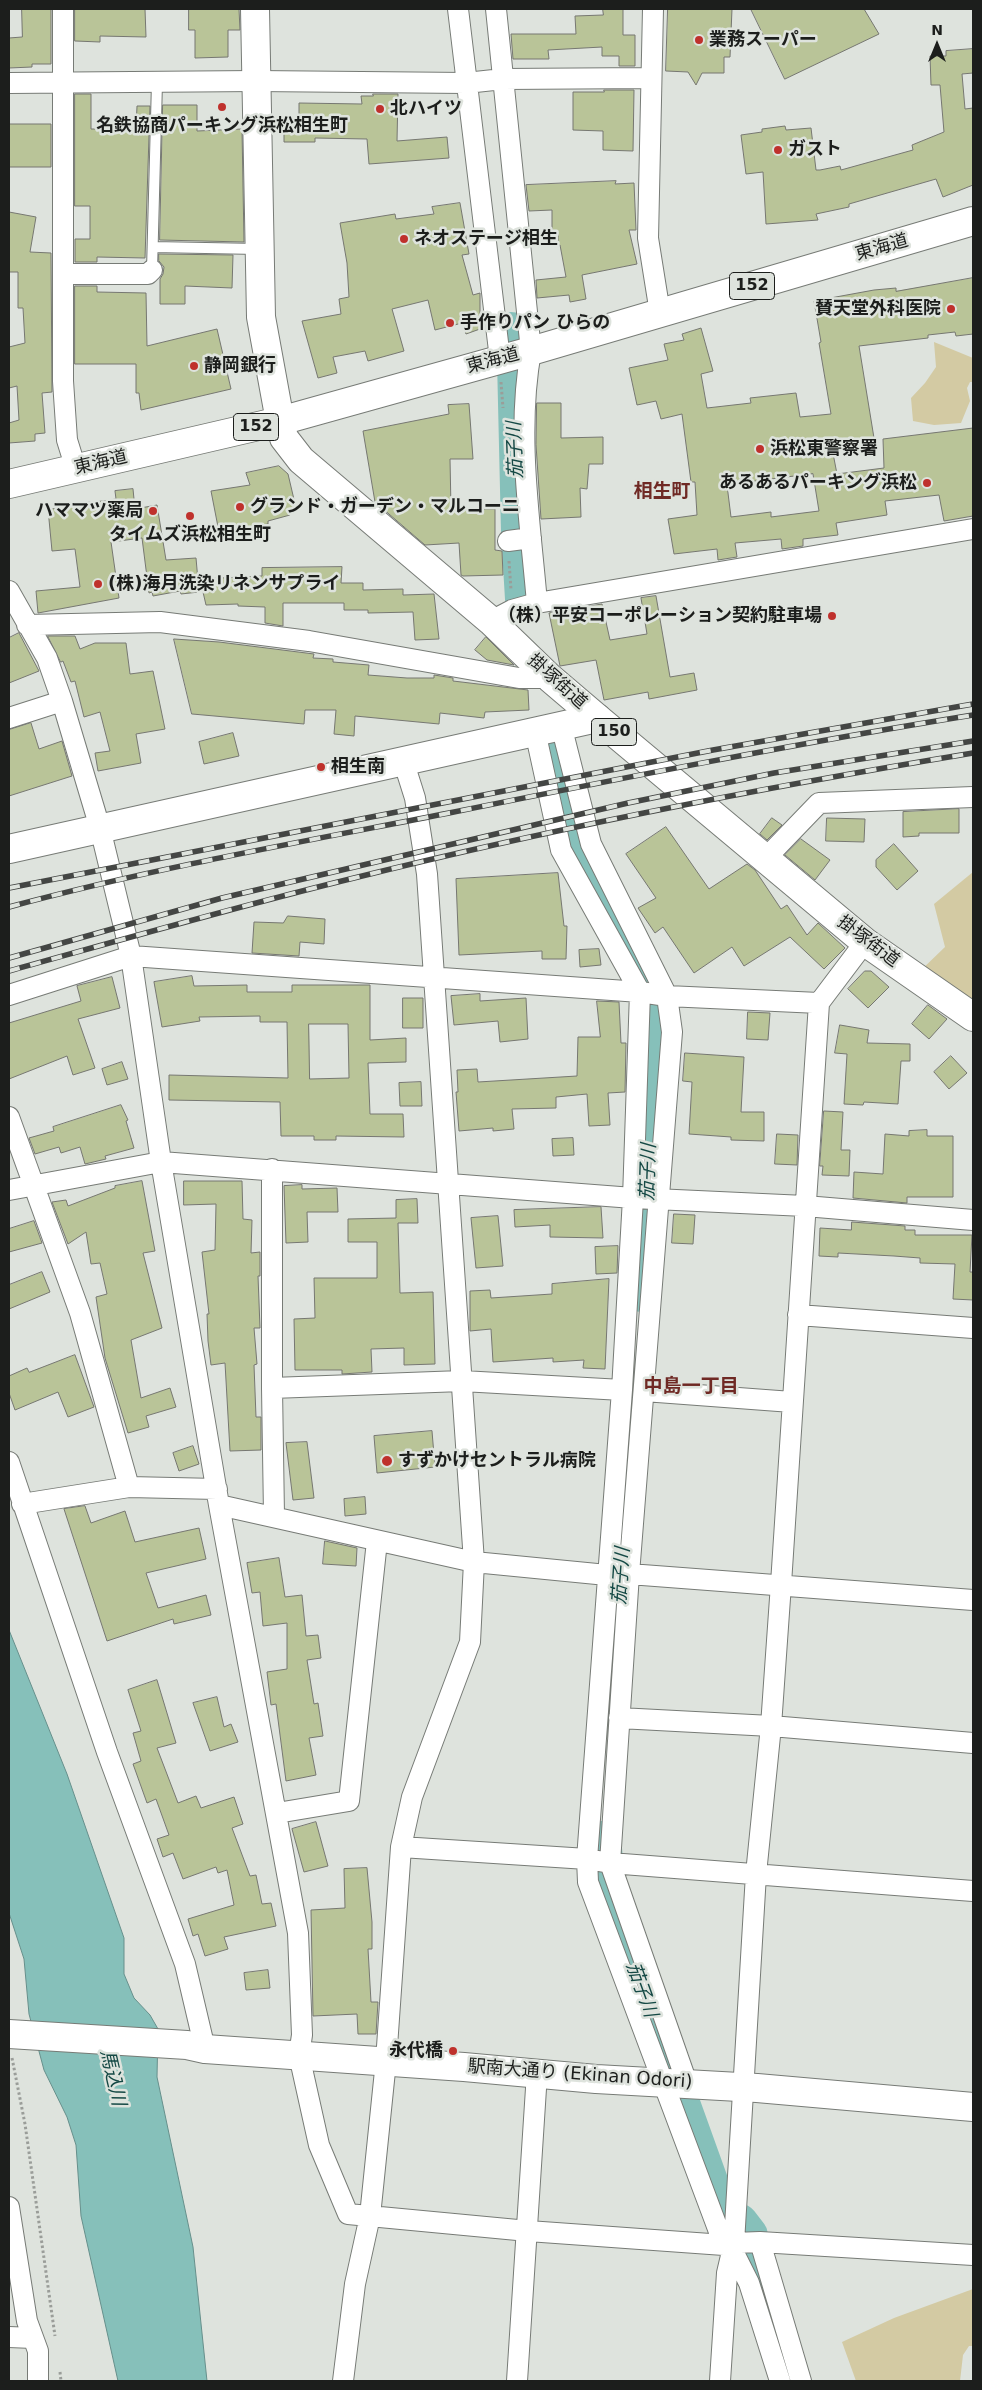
<!DOCTYPE html>
<html>
<head>
<meta charset="utf-8">
<style>
	body { margin:0 }
	#map { position:relative; width:982px; height:2390px; overflow:hidden; background:#dee3dd; font-family:"DejaVu Sans",sans-serif }
	canvas { display:block }
	.frame { position:absolute; inset:0; border:10px solid #1c1e1c; pointer-events:none }
	.north { position:absolute; left:912px; top:20px; width:50px; height:50px; -webkit-text-stroke:4px #dee3dd; paint-order:stroke; rotate:0deg; font-size:14px; font-weight:700; line-height:20px; text-align:center; color:#1c1e1c }
	.north::after { content:''; display:block; margin:auto; width:18px; height:22px; background:#1c1e1c; clip-path:polygon(50% 0,100% 100%,50% 72%,0 100%) }
</style>
</head>
<body>
<div id="map">
<canvas width="982" height="2390"></canvas>
<div class="frame"></div>
<div class="north">N</div>
</div>
<script>
const ctx = document.querySelector('canvas').getContext('2d');
ctx.lineJoin = 'round';
function fill(path, color) { ctx.fillStyle = color; ctx.fill(path, 'evenodd'); }
function stroke(path, color, width, dash) { ctx.strokeStyle = color; ctx.lineWidth = width; ctx.lineCap = dash ? 'butt' : 'round'; ctx.setLineDash(dash || []); ctx.stroke(path); }
function write(font, color, halo, rows, align = 'center') {
  ctx.font = font + ' "DejaVu Sans","Noto Sans JP",sans-serif'; ctx.lineWidth = 5; ctx.setLineDash([]); ctx.textBaseline = 'middle'; ctx.strokeStyle = halo; ctx.fillStyle = color; for (const [text, x, y, turn = 0] of rows) {
    ctx.save(); ctx.translate(x, y); ctx.rotate((+turn || 0) * Math.PI / 180); ctx.textAlign = isNaN(turn) ? turn : align; if (halo) ctx.strokeText(text, 0, 0); ctx.fillText(text, 0, 0); ctx.restore();
  }
}
fill(new Path2D(`
	M934,342L973,358V382H970L967,388L970,401L961,423L934,425L913,421L911,398L925,383L936,367Z
	M973,872V1015L917,974L945,947L934,904Z
	M973,2289V2346H969L963,2355L960,2381H856L842,2342L894,2318Z`), '#d3caa3');
const water = new Path2D(`
	M9,1630L67,1774L124,1938V1974L134,1998L150,2015L158,2029L157,2077L193,2247L207,2381H118L81,2216L76,2145L67,2117L44,2070L29,2014L24,1959L9,1913Z`);
fill(water, '#86c0ba');
stroke(water, '#668f8b', 1);
stroke(new Path2D(`
	M511,330L515,360L519,532L523,599
	M554,751L556,773L576,843L645,981L654,1012L649,1189L642,1294
	M603,1839L609,1900L719,2206L722,2212L740,2222L750,2235L752,2258L790,2381`), '#86c0ba', 36);
const building = new Path2D(`
	M22,9H51V64H32V67L9,68V38L22,37Z
	M75,9H145L146,37L100,36V42L75,41Z
	M189,9H239L240,30H228V57L195,58V30H189Z
	M603,9H623V35H635V66H619V56H602V47L548,50L549,59H513L511,34H576L575,16L603,15Z
	M668,9H732L730,57H724V73H702L696,85L688,72L666,71Z
	M751,9H864L879,34L785,79Z
	M973,49V73L962,74L965,109L973,108V185L943,197L936,179L849,204V207L816,214L818,220L766,224L763,172L746,174L741,135L762,132V129L785,126L786,130L811,128L816,170H820L840,166L841,170L913,150L912,145L944,132L940,85H931L930,56H946V51Z
	M604,90H634L633,151L603,150V131L573,130V92H604Z
	M75,94H91V129H136L137,106H150L145,258L97,257V262H75V239H90V206H75Z
	M373,94H398L397,141L447,137L449,158L369,164L367,139L315,138V142H284V118H299V103L362,104L361,96H373Z
	M163,105H197V131L242,129L244,242L160,240Z
	M9,124H51V167H9Z
	M616,181L615,184L634,183L636,230H629L637,264L582,275L586,299L570,302L569,295L537,298L536,280L566,277L560,245H558V234H552V210L529,211L526,185Z
	M460,203L469,254L462,255L473,295L480,293V329L466,334L462,323L435,330L428,300L392,309L404,351L368,361L365,351L333,357L337,373L318,378L302,321L341,314L339,299L349,297L347,263L340,223L395,214L396,219L434,214L432,207Z
	M9,212L36,217L30,252L51,253L52,392L42,393L45,433L35,434V441L9,443V423L19,420L17,386L9,388V347L25,343L23,308H18V272H9Z
	M159,254L233,255L232,288L185,286V304H160V279L163,274L164,267L159,261Z
	M973,278V334L956,336L955,332L928,335V338L859,346L874,438L831,443L837,474L884,468L883,439L973,428V516L944,521L939,495L885,501L887,515L836,523L838,535L803,539V546L782,549L781,539L735,543L737,557L718,560L717,549L674,554L668,519L697,515L695,482H691L682,414L661,419L656,401L637,405L629,368L668,360L664,344L684,340L682,334L701,328L713,371L701,374L707,408L751,403L750,398L796,393L800,417L831,414L819,343L821,342L814,301L874,290L896,288V291ZM813,474L819,511L771,517V512L731,517L727,485Z
	M75,286H97V292L146,293L147,346L217,329L231,389L141,410L139,393H136V364H75Z
	M537,403H561V438L603,437V464H589L587,489L580,488L581,517L541,519L536,445Z
	M469,404L473,459H450L451,509H495V550L502,551L503,575L463,576L461,575L459,543L425,545L375,502L363,431L449,414L448,405Z
	M279,466L288,474L296,508L288,510L290,515L268,521V524L219,532L211,491L250,485L246,473Z
	M133,489L135,509L157,505L166,560L196,558L199,592L181,594L180,591L153,596L152,592L149,593L142,538L111,542L119,598L38,613L36,591L80,587L75,549L52,551L48,509L69,508V503L95,502L116,499L115,491Z
	M342,567L341,583H363V590L403,589V595L434,594L439,639L415,640L413,612L368,613V610H344V603H283V626L265,623V607L238,606V604L206,605L200,579L262,576V568Z
	M656,596L670,677L694,673L697,690L649,699L648,692L604,700L596,660L560,666L549,613L602,604L610,640L647,634L641,598Z
	M19,633L39,671L9,683V638Z
	M48,636H75L80,649L95,643H126L130,674L153,671L165,729L136,734L141,763L98,771L95,753L110,751L100,712L84,717L75,681L71,682L63,661L61,662Z
	M486,637L514,665L487,660L475,650Z
	M174,639L219,642L314,654L313,658L333,659V662L369,665L368,675L407,678H434V675L453,678V681L528,690L529,710L485,712L484,718L440,713L439,724L355,716L354,736L334,734L336,710H305L304,724L192,714Z
	M31,723L39,749L62,741L72,776L9,796V730Z
	M233,733L239,756L204,764L199,742Z
	M959,809V833H919V836L903,837V812Z
	M772,818L782,825L767,840L760,834Z
	M827,818L865,819L864,842L826,841Z
	M666,827L709,889L747,864L755,870L781,909L787,905L807,935L818,923L845,948L824,969L790,937L744,966L732,947L694,973L663,927L655,933L638,908L656,898L626,854Z
	M801,839L830,860L815,880L785,855Z
	M894,844L918,871L897,890L876,867V860Z
	M558,873L564,926H567L566,959H542V951L459,955L456,879Z
	M288,916L325,919L324,944L300,942L299,956L252,953L254,922L283,923Z
	M599,949L601,965L580,967L579,950Z
	M865,971H871L889,987L868,1008L848,989Z
	M192,976L194,986L247,985V992H292V985H370V1040L406,1038V1062L368,1063L370,1114H403L404,1137L336,1136V1140H314V1136H281L280,1102L169,1100V1075L288,1078L287,1022H260V1016L199,1017L200,1021L162,1027L154,982ZM309,1024H348L349,1078L310,1079Z
	M112,977L120,1008L78,1019L95,1068L73,1075L67,1056L9,1079V1023L81,1001L77,986Z
	M480,994V1001L526,998L528,1039L500,1042L498,1021L454,1025L451,996Z
	M403,998H423V1028H403Z
	M597,1001L619,1002L621,1043H626L625,1092L608,1093L610,1125L589,1126L587,1094L556,1097V1108L512,1109L514,1129L493,1131V1128L459,1131L456,1092H458L457,1070L477,1069L478,1082L577,1076L578,1037H600Z
	M928,1005L947,1019L929,1039L912,1024Z
	M748,1012L770,1013L768,1040L747,1039Z
	M840,1025L869,1030L867,1043L910,1044V1061H901L898,1104L864,1102L863,1105L844,1104L847,1054L835,1053Z
	M685,1053L744,1057L741,1112H764V1141L731,1140V1137L689,1134L692,1082L683,1081Z
	M951,1056L967,1073L949,1089L934,1072Z
	M122,1062L128,1079L107,1085L102,1069Z
	M421,1082L422,1106H400L399,1083Z
	M121,1105L128,1120L126,1121L134,1148L105,1156L106,1159L85,1164L80,1147L61,1153L59,1147L35,1154L29,1138L54,1131L53,1127Z
	M824,1111L843,1112L841,1150H850L849,1176L822,1175L823,1166H820Z
	M927,1130V1136H953V1197H907V1203L853,1198L854,1172L883,1174L885,1134L909,1136V1131Z
	M777,1134L798,1135L797,1165L775,1164Z
	M573,1138L574,1155L553,1156L552,1139Z
	M142,1181L155,1251L143,1253L162,1328L131,1340L141,1398L170,1388L176,1407L146,1416L149,1427L128,1433L105,1358L96,1297L107,1294L100,1263L91,1264L86,1232L68,1244L52,1202L66,1200L68,1206L115,1188V1186Z
	M184,1181H242L243,1219L252,1220L251,1253L260,1252V1276H258L260,1328H254L257,1364L254,1365L256,1417H261V1450L230,1451L225,1363L211,1365L208,1341L207,1314H209L202,1252L215,1250L216,1204L184,1205Z
	M302,1185V1189L337,1188L338,1212H307L308,1242L286,1243L284,1186Z
	M417,1199L418,1223H398L400,1293L433,1292L435,1364L404,1365V1348L371,1349L372,1372L342,1374V1370H295L294,1319L315,1318L314,1278H377V1242H348V1219L396,1218V1200Z
	M601,1207L603,1238L550,1237V1225L515,1227L514,1210Z
	M674,1214L695,1215L693,1244L672,1243Z
	M498,1216L503,1266L476,1268L471,1218Z
	M34,1221L42,1243L9,1252V1229Z
	M852,1222L905,1226V1230H915V1235H972L970,1272H973V1300L953,1299L955,1264L920,1263V1258L894,1256L838,1253V1257L819,1256L820,1228L851,1230Z
	M618,1246L617,1273L596,1274L595,1247Z
	M42,1272L50,1292L9,1309V1285Z
	M609,1279L605,1369L583,1368L584,1360L553,1362V1358L493,1362L491,1329L470,1331V1291L490,1290L491,1298L552,1294V1284Z
	M75,1355L94,1407L68,1417L58,1392L15,1410L9,1393V1376L27,1368L29,1372Z
	M432,1431L435,1467L377,1473L374,1436Z
	M307,1442L314,1498L293,1500L286,1443Z
	M193,1446L199,1464L179,1471L173,1453Z
	M365,1497L366,1514L345,1516L344,1499Z
	M85,1506L91,1523L125,1511L135,1542L199,1528L206,1559L146,1573L158,1608L206,1595L211,1615L174,1624L173,1619L107,1641L64,1509Z
	M325,1541L357,1548L356,1566L323,1564Z
	M279,1558L285,1597L302,1595L306,1636L318,1635L321,1658L307,1660L314,1704L318,1703L323,1736L309,1738L316,1775L286,1781L276,1704L271,1705L267,1672L287,1669V1623L263,1626L260,1592L252,1593L247,1563Z
	M157,1680L176,1743L157,1748L178,1803L196,1796L201,1808L234,1797L243,1824L232,1828L250,1876L256,1875L262,1904L271,1903L276,1926L224,1937L228,1949L205,1956L198,1934L193,1936L188,1919L234,1905L227,1870L218,1873L216,1867L183,1879L173,1853L163,1857L157,1839L169,1835L156,1799L147,1803L133,1764L141,1761L133,1733L141,1731L128,1690Z
	M217,1697L224,1727L231,1724L238,1742L210,1751L193,1703Z
	M316,1822L328,1866L304,1872L292,1829Z
	M367,1868L372,1922V1949H368L371,2002H378L376,2034H358L357,2014L313,2016L311,1910L345,1908L344,1869Z
	M268,1970L270,1988L246,1990L244,1973Z`);
fill(building, '#b9c498');
stroke(building, '#767771', 1);
const lane = new Path2D(`
	M153,247L258,249
	M152,270L157,82`);
const street = new Path2D(`
	M63,9V381L67,440L76,469
	M458,9L500,359
	M496,9L531,351C516,434 530,520 537,603
	M653,9L648,238L660,313
	M9,83L256,81L466,83L503,79L650,78
	M64,274H148L152,270
	M508,541L531,538
	M9,591L47,658L62,701L100,828L131,956L640,992L667,996L819,1003
	M491,621L512,610L537,603L973,529
	M27,625L160,622L309,641L519,678H550
	M9,718L62,701
	M561,725L591,844L667,996L672,1032L629,1574L610,1863L687,2083
	M535,731L561,850L640,992L633,1198L622,1390L587,1859L588,1882L724,2245
	M765,859L819,803L973,797
	M9,995L131,956L161,1162L219,1505L298,1933L302,2035L299,2055L319,2145L348,2214L528,2231L724,2245L734,2243L760,2242L973,2255
	M9,1117L80,1313L129,1487
	M272,1169V1388L274,1515
	M9,1190L161,1162L633,1198L805,1206L973,1220
	M798,1315L973,1328
	M272,1388L462,1381L622,1390
	M644,1391L792,1402
	M9,1462L107,1752L185,1964L205,2049
	M22,1504L129,1487L217,1489
	M219,1505L474,1562L607,1575L629,1574L973,1600
	M619,1718L771,1726L973,1743
	M277,1813L349,1801L377,1541
	M401,1847L587,1859L610,1863L973,1891
	M9,2207L27,2321L38,2351V2381
	M760,2242L801,2381
	M732,2249L749,2283L780,2381
	M9,2337L33,2338
	M343,2381L355,2284L370,2216L386,2061L401,1847L412,1797L470,1642L474,1562L427,874L415,798L403,760
	M517,2381L537,2073
	M720,2381L727,2273L734,2243L756,1874L771,1726L781,1584L819,1003L865,942`);
const secondary = new Path2D(`
	M255,9L261,317L280,421
	M9,849L597,718
	M9,2034L187,2045L205,2049L464,2067L596,2079L757,2088L973,2107`);
const highway = new Path2D(`
	M280,421L284,438L301,460L491,621L550,678L597,718L865,942L973,1017
	M9,484L280,421L531,351L973,221`);
stroke(lane, '#777b76', 12);
stroke(street, '#777b76', 22);
stroke(secondary, '#777b76', 30);
stroke(highway, '#777b76', 30);
stroke(new Path2D(`
	M501,382L503,408
	M509,561L511,590
	M12,2058L25,2124L55,2336
	M60,2372L61,2381`), '#9a9d99', 3, [2.5, 2.5]);
stroke(lane, '#fff', 10);
stroke(street, '#fff', 20);
stroke(secondary, '#fff', 28);
stroke(highway, '#fff', 28);
const rail = new Path2D(`
	M9,888L713,750L973,704
	M9,907C154,868 301,842 449,813C623,778 798,743 973,715
	M9,958L222,898L628,803L774,773L973,741
	M9,971C124,939 239,906 354,878C559,827 766,787 973,753`);
stroke(rail, '#444644', 5.5);
stroke(rail, '#dee3dd', 4, [11]);
for (const [x, y, r, color] of [
	[699,40,5,"#bf312c"],
	[222,107,5,"#bf312c"],
	[380,109,5,"#bf312c"],
	[778,150,5,"#bf312c"],
	[404,239,5,"#bf312c"],
	[951,309,5,"#bf312c"],
	[450,323,5,"#bf312c"],
	[194,366,5,"#bf312c"],
	[760,449,5,"#bf312c"],
	[927,483,5,"#bf312c"],
	[240,507,5,"#bf312c"],
	[153,511,5,"#bf312c"],
	[190,516,5,"#bf312c"],
	[98,584,5,"#bf312c"],
	[832,616,5,"#bf312c"],
	[321,767,5,"#bf312c"],
	[387,1461,6,"#bf312c"],
	[453,2051,5,"#bf312c"]
]) { const dot = new Path2D(); dot.arc(x, y, r, 0, 2 * Math.PI); ctx.fillStyle = color; ctx.fill(dot); stroke(dot, '#dee3dd', 2); }
for (const [x, y, w] of [
	[752,286,45],
	[256,427,45],
	[614,732,45]
]) { const box = new Path2D(); box.roundRect(x - w / 2, y - 13.5, w, 27, 4); ctx.fillStyle = '#dee3dd'; ctx.fill(box); stroke(box, '#1c1e1c', 1); }
write('bold 16px', '#1c1e1c', null, [
	["152",752,286],
	["152",256,427],
	["150",614,732]
]);
write('bold 18px', '#1c1e1c', '#dee3dd', [
	["業務スーパー",709,40],
	["北ハイツ",390,109],
	["名鉄協商パーキング浜松相生町",222,126,"center"],
	["ガスト",788,150],
	["ネオステージ相生",414,239],
	["賛天堂外科医院",941,309,"right"],
	["手作りパン ひらの",460,323],
	["静岡銀行",204,366],
	["浜松東警察署",770,449],
	["あるあるパーキング浜松",917,483,"right"],
	["グランド・ガーデン・マルコーニ",250,507],
	["ハママツ薬局",143,511,"right"],
	["タイムズ浜松相生町",190,535,"center"],
	["(株)海月洗染リネンサプライ",108,584],
	["（株）平安コーポレーション契約駐車場",822,616,"right"],
	["相生南",331,767],
	["すずかけセントラル病院",398,1461],
	["永代橋",443,2051,"right"]
], 'left');
write('18px', '#1c1e1c', '#dee3dd', [
	["東海道",882,248,-16],
	["東海道",493,361,-15],
	["東海道",101,463,-13],
	["掛塚街道",557,682,42],
	["掛塚街道",868,942,37],
	["駅南大通り (Ekinan Odori)",580,2075,4]
]);
write('italic 19px', '#154945', '#dee3dd', [
	["茄子川",516,450,-92],
	["茄子川",649,1172,-88],
	["茄子川",622,1576,-86],
	["茄子川",641,1990,70],
	["馬込川",112,2078,77]
]);
write('bold 19px', '#6f2924', '#dee3dd', [
	["相生町",662,492],
	["中島一丁目",691,1387]
]);
</script>
</body>
</html>
